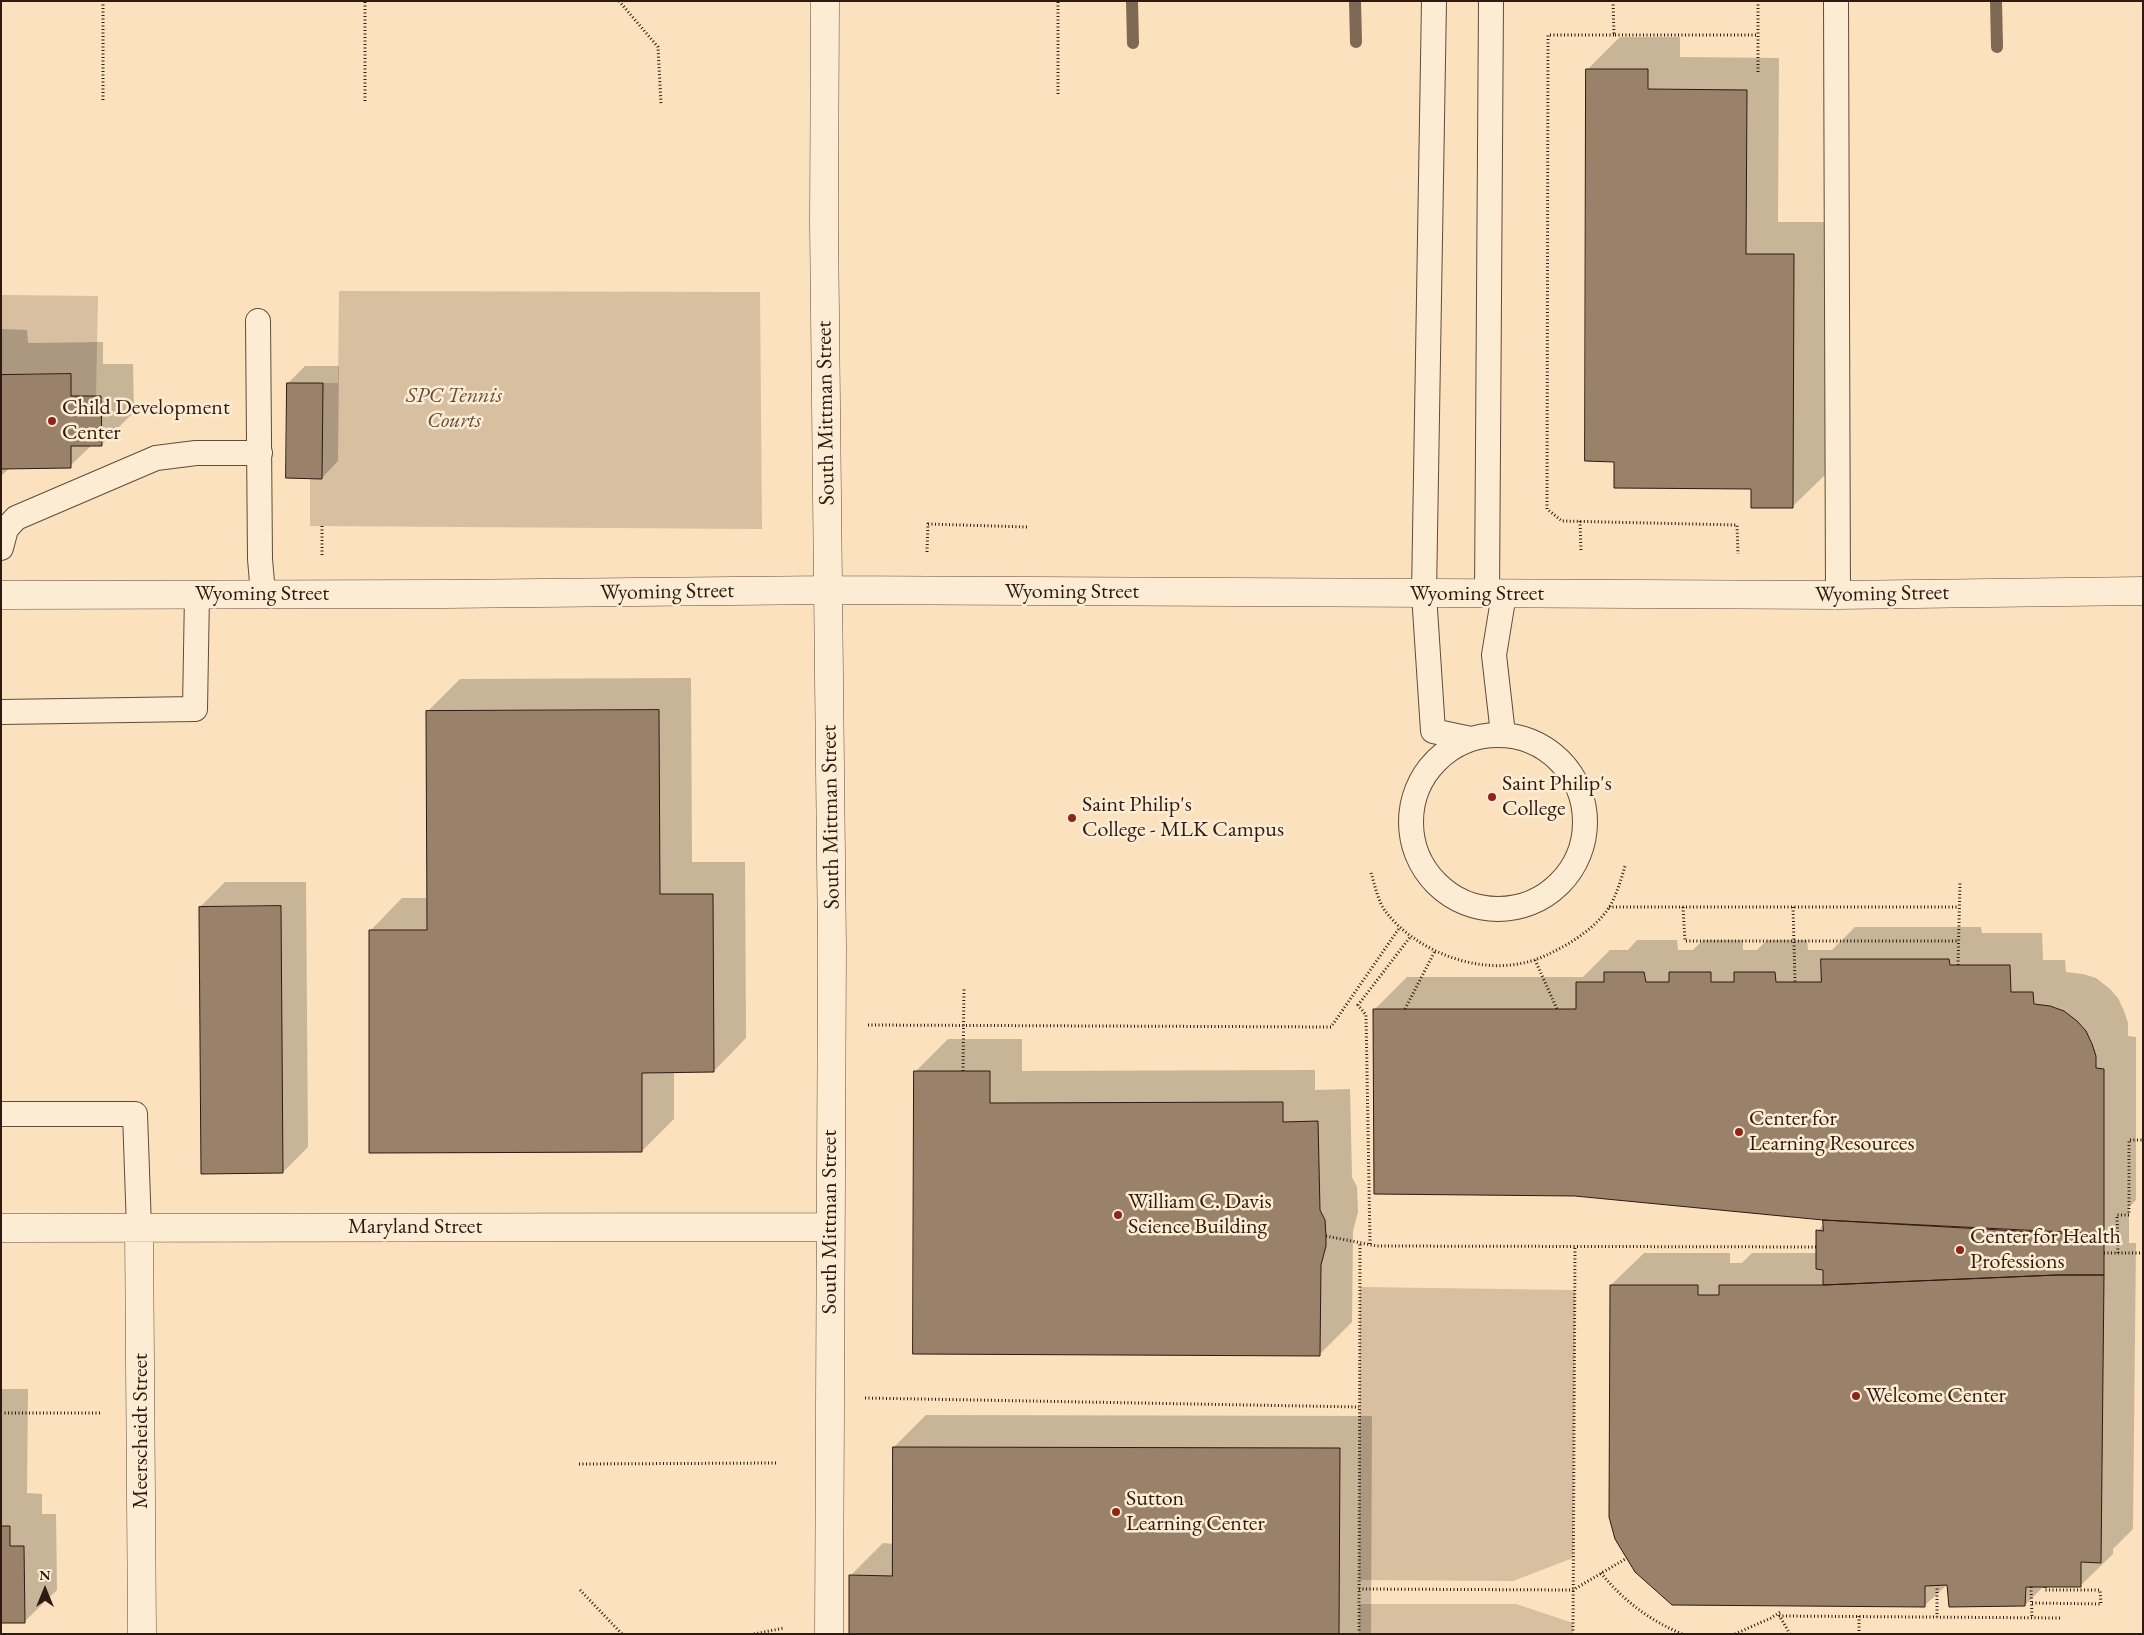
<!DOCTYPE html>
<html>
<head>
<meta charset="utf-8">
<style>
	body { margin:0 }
	#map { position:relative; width:2144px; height:1635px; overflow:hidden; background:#fbe1bd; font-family:"EB Garamond",serif }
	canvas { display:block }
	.frame { position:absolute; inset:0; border:2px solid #2e1a10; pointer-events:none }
	.north { position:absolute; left:20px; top:1565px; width:50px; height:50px; -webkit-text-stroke:4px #fcecd4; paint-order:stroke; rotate:0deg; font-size:14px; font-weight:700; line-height:20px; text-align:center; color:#2e1a10 }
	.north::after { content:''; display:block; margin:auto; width:18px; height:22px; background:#2e1a10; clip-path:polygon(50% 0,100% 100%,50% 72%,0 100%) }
</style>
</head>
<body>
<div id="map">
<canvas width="2144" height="1635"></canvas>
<div class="frame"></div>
<div class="north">N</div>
</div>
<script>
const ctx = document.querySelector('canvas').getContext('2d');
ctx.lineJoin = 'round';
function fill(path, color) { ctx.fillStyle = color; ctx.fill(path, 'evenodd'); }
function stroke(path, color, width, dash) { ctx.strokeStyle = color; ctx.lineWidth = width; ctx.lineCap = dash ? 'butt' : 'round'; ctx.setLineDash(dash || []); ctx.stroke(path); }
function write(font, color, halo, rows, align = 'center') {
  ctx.font = font + ' "EB Garamond",serif'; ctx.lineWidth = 5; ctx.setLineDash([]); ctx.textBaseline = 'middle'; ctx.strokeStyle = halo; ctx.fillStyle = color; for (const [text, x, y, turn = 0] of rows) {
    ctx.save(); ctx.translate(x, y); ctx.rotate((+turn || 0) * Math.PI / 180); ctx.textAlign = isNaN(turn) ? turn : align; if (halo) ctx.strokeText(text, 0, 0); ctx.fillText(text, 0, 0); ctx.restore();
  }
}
fill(new Path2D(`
	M339,291L760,292L762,529L310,526V478H286L287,383H338Z
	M1,295L98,296L96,396H71L70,374L1,375Z
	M1360,1287L1575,1290L1573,1558L1513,1581L1359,1580Z
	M1359,1604H1516L1573,1623V1634H1359Z`), '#d8bfa0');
fill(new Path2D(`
	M1620,37H1680V57L1779,58L1778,222H1826L1825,475L1792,507L1753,487L1615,461L1588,69Z
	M1,329L27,330L28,343L103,342V364H133L134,412L102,444L92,445L70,466L10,468L1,476Z
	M305,366H339L338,461L322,478L288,383Z
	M691,678L692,862H745L746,1038L714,1071H674V1119L642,1151L370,931L402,898H428L427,712L460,679Z
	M225,882H306L308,1147L283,1172L200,907Z
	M1855,927H1981L1982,933H2042L2043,960H2065L2066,972L2083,974L2096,978L2110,989L2118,998L2124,1011L2128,1023V1036L2136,1037V1200L2129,1207V1243H2136L2133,1529L2113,1549V1554L2080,1586H2044L2025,1605L1948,1584L1924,1606L1611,1285L1644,1253H1730V1263H1742L1752,1253H1818V1231L1824,1224V1219L1374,1010L1407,977H1583L1610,950H1628L1637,940H1677L1678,950H1693L1703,940H1743V950H1757L1767,940H1807L1808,950H1832Z
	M948,1039H1022V1071L1315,1070V1090L1350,1089L1352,1177L1357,1187L1358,1212L1353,1231L1352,1322L1319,1355L915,1072Z
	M1,1389H28L27,1493L42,1494V1514H56L57,1590L24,1622H1Z
	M926,1415L1372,1416L1371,1634H850V1576L883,1543L894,1544V1447Z`), '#0003');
stroke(new Path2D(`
	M1355,1L1356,42
	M1996,1L1997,47
	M1132,2L1133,43`), '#7f6954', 12);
const building = new Path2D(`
	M1586,69H1648V89L1747,90L1746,254H1794L1793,508H1751V489L1614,488V462L1585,461Z
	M71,374V396H101L102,446H71V468L1,469V375Z
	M287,383H323L322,479L286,478Z
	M659,710L660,894H713L714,1072L642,1073V1152L369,1153V930H427L426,711Z
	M281,906L283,1173L201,1174L199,907Z
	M1821,959H1949L1950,965H2010L2011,992H2033L2034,1004L2050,1006L2064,1011L2077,1021L2086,1031L2092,1044L2096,1056V1068L2104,1069V1234L1823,1220L1575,1196L1374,1194L1373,1009H1576V982H1604V972H1644L1646,982H1669V972H1711V982H1734V972H1775L1776,982H1821Z
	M914,1071H990V1103L1283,1102V1122L1318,1121L1320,1210L1325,1220L1326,1236V1246L1321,1265L1320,1356L913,1354Z
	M1823,1220L2054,1233L2104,1234V1275H2057L1823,1285V1270L1816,1269V1230L1823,1231Z
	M2057,1275H2104L2101,1563L2081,1562V1587H2026L2025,1606L1949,1607L1947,1585L1925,1586V1607L1672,1605L1635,1572L1615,1539L1609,1517L1610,1285H1698V1295H1719V1285H1823Z
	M893,1447L1340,1448L1339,1634H849V1575L892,1576Z
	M1,1526H10V1546H24L25,1623H1Z`);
fill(building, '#99816a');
stroke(building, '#2e1a10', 1);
const service = new Path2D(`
	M1434,1L1424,594L1433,731L1471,739
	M1836,1L1838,595
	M258,321L260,559L263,594
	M1,548L6,529L16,518L156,458L196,453H260
	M1487,594L1491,1
	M1,712L195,709L197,594
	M1503,734L1494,655L1504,594
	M1411 822a87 87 0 1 1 174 0a87 87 0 1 1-174 0Z
	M1,1114H135L139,1228`);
const minor = new Path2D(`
	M825,1L824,224L832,948L829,1634
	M1,595L445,594L828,590L1838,595L2143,591
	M1,1228L830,1227
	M139,1228L142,1634`);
stroke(service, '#614c3b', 26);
stroke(minor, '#614c3b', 29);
stroke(new Path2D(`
	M619,1L658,47L661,104
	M1613,1L1614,35H1758
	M1758,1V74
	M365,2V102
	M1058,2V95
	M1614,35H1548L1547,509L1562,521L1737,525L1738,554
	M103,100V2
	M1580,521L1581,552
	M322,526V557
	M927,552L928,524L1027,527
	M1371,873C1375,885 1378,902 1386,912C1415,950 1475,974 1523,963C1539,960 1553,952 1568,944C1584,934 1600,922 1610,906C1617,893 1621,880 1625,866
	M1609,907H1959
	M1683,907L1685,941H1959
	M1793,907L1795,982
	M1535,960L1557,1009
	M1958,965L1960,883
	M1405,1009L1435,951
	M868,1025L1331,1027L1400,927
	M963,1071L964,987
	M1326,1236L1377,1246L1816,1247
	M1370,1244L1366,1015L1358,1005L1411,936
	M2104,1253H2143
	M2118,1253L2117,1215H2129V1140H2143
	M865,1398L1359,1407
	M1,1413H100
	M579,1464L778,1463
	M1601,1573C1624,1601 1649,1620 1682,1634
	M1937,1585V1617
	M2031,1587L2032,1618
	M1359,1589L1573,1590L1627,1558
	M580,1590L622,1634
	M2032,1603L2101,1604L2100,1590H2045V1587
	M1779,1615L1790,1634
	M1779,1616L2062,1618
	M1859,1616V1634
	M754,1634L784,1628
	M1359,1634L1360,1242
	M1573,1634L1575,1246
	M1735,1634L1771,1618L1782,1611`), '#2e1a10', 3, [1, 2.5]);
stroke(service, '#fcecd4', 24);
stroke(minor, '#fcecd4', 28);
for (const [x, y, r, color] of [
	[52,421,5,"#8f2418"],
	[1492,797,5,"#8f2418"],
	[1072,818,5,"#8f2418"],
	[1739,1132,5,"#8f2418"],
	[1118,1215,5,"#8f2418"],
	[1960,1250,5,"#8f2418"],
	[1856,1396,5,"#8f2418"],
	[1116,1512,5,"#8f2418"]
]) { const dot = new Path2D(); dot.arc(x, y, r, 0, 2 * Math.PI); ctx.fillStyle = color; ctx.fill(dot); stroke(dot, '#fcecd4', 2); }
write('italic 22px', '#614c3b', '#fcecd4', [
	["SPC Tennis",454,396],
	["Courts",454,421]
]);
write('22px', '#2e1a10', '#fcecd4', [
	["Child Development",62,408],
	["Center",62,433],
	["Saint Philip's",1502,784],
	["College",1502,809],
	["Saint Philip's",1082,805],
	["College - MLK Campus",1082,830],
	["Center for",1749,1119],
	["Learning Resources",1749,1144],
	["William C. Davis",1128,1202],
	["Science Building",1128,1227],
	["Center for Health",1970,1237],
	["Professions",1970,1262],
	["Welcome Center",1866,1396],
	["Sutton",1126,1499],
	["Learning Center",1126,1524]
], 'left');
write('22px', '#2e1a10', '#fcecd4', [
	["South Mittman Street",826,413,-91],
	["Wyoming Street",667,592,-1],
	["Wyoming Street",1072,592],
	["Wyoming Street",262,594],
	["Wyoming Street",1477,594],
	["Wyoming Street",1882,594,-1],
	["South Mittman Street",831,817,-91],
	["South Mittman Street",830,1222,-90],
	["Maryland Street",415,1227],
	["Meerscheidt Street",141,1431,-90]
]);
</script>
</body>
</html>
